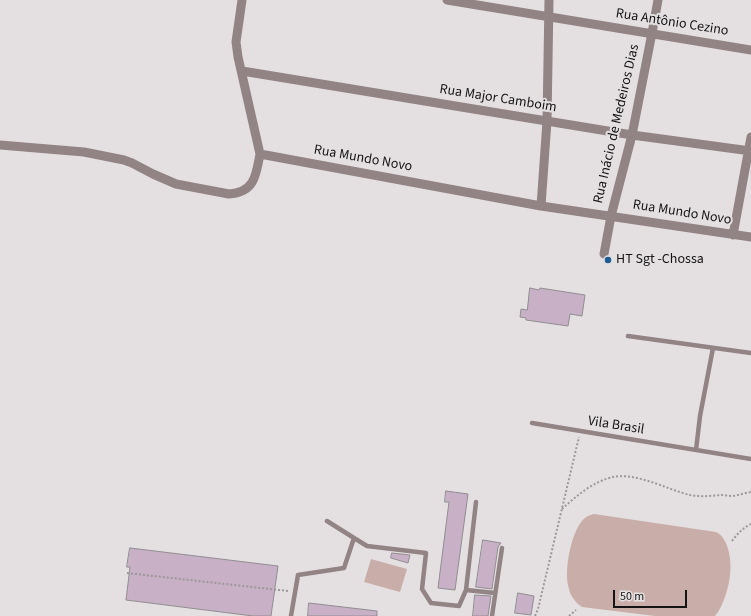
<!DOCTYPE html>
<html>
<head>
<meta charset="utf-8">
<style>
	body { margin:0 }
	#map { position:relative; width:751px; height:616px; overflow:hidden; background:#e4e0e2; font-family:"Source Sans 3",sans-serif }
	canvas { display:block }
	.scale { position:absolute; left:613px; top:590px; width:74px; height:18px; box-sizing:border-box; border:2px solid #151415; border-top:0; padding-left:5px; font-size:12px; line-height:14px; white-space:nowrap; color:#151415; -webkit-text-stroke:3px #e4e0e2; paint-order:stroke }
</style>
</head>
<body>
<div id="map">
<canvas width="751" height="616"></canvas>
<div class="scale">50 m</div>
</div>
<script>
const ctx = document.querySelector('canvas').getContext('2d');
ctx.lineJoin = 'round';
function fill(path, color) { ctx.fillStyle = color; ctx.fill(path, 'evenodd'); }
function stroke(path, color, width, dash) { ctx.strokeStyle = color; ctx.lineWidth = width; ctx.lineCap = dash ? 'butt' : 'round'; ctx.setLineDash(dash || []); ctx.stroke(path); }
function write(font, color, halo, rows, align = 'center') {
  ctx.font = font + ' "Source Sans 3",sans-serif'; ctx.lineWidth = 4; ctx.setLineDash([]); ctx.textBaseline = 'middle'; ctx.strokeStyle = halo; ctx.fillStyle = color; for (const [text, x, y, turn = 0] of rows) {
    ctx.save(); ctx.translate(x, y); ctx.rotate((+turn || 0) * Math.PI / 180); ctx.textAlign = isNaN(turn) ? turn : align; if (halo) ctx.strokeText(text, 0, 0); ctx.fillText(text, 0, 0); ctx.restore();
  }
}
fill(new Path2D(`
	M594,514L716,532C729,538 732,562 730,575C729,587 723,607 715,616H655L582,607C577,604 574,600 571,595C569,590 567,582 567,577C566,562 573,523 588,516C589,515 592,515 594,514Z
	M371,559L407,569L400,592L364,582Z`), '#c9ada8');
const building = new Path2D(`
	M530,288L539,290L540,288L585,295L582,316L570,314L568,326L526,320V318L520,317L521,309L527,310Z
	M446,491L468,494L455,590L438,588L449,502H445Z
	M483,540L501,543L498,547L492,589L476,587Z
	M130,548L278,566L271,616H253L126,600L130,567H127Z
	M392,553L410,555L408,563L391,558Z
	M518,593L534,596L531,615L515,613Z
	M475,595L491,596L488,616H473Z
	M309,603L377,611V616H308Z`);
fill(building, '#c8b0c6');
stroke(building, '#908d8f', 1);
stroke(new Path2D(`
	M562,509C576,496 594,481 613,477C637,472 668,490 690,495C701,497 711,496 721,495C725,495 729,496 733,496C739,495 745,493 751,492
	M732,541C737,534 743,528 751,524
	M127,573L288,591
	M535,616L538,609L579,437
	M569,616L576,610`), '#9b989a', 2, [2, 2]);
stroke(new Path2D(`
	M628,336L751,353
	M532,423L751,459
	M696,450L700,416L713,348
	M327,521L354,538
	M466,590L495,593
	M291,616L298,575L344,568L354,538L367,546L426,553L422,589L431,603L459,606L466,590L476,502
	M492,616L502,548`), '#928385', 4.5);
stroke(new Path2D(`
	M242,0L236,42L238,57L260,154
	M447,0L751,50
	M242,71L632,135L751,151
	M0,145L84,152L124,160L132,163L153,174L176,184L229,194C255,192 256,175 260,154L541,206L751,237
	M541,206L547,121L549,0
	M733,235L751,137
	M604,254L611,216L632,135L652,33L658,0`), '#928385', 9);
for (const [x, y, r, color] of [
	[608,260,4,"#1e5d93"]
]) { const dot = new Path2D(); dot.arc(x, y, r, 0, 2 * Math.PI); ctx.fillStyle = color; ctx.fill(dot); stroke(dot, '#e4e0e2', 1.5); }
write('14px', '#151415', '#e4e0e2', [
	["Rua Antônio Cezino",672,23,9],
	["Rua Major Camboim",498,99,9],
	["Rua Inácio de Medeiros Dias",617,124,-77],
	["Rua Mundo Novo",363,159,10],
	["Rua Mundo Novo",682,213,9],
	["Vila Brasil",616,426,9]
]);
write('14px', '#151415', '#e4e0e2', [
	["HT Sgt -Chossa",616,260]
], 'left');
</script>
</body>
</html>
